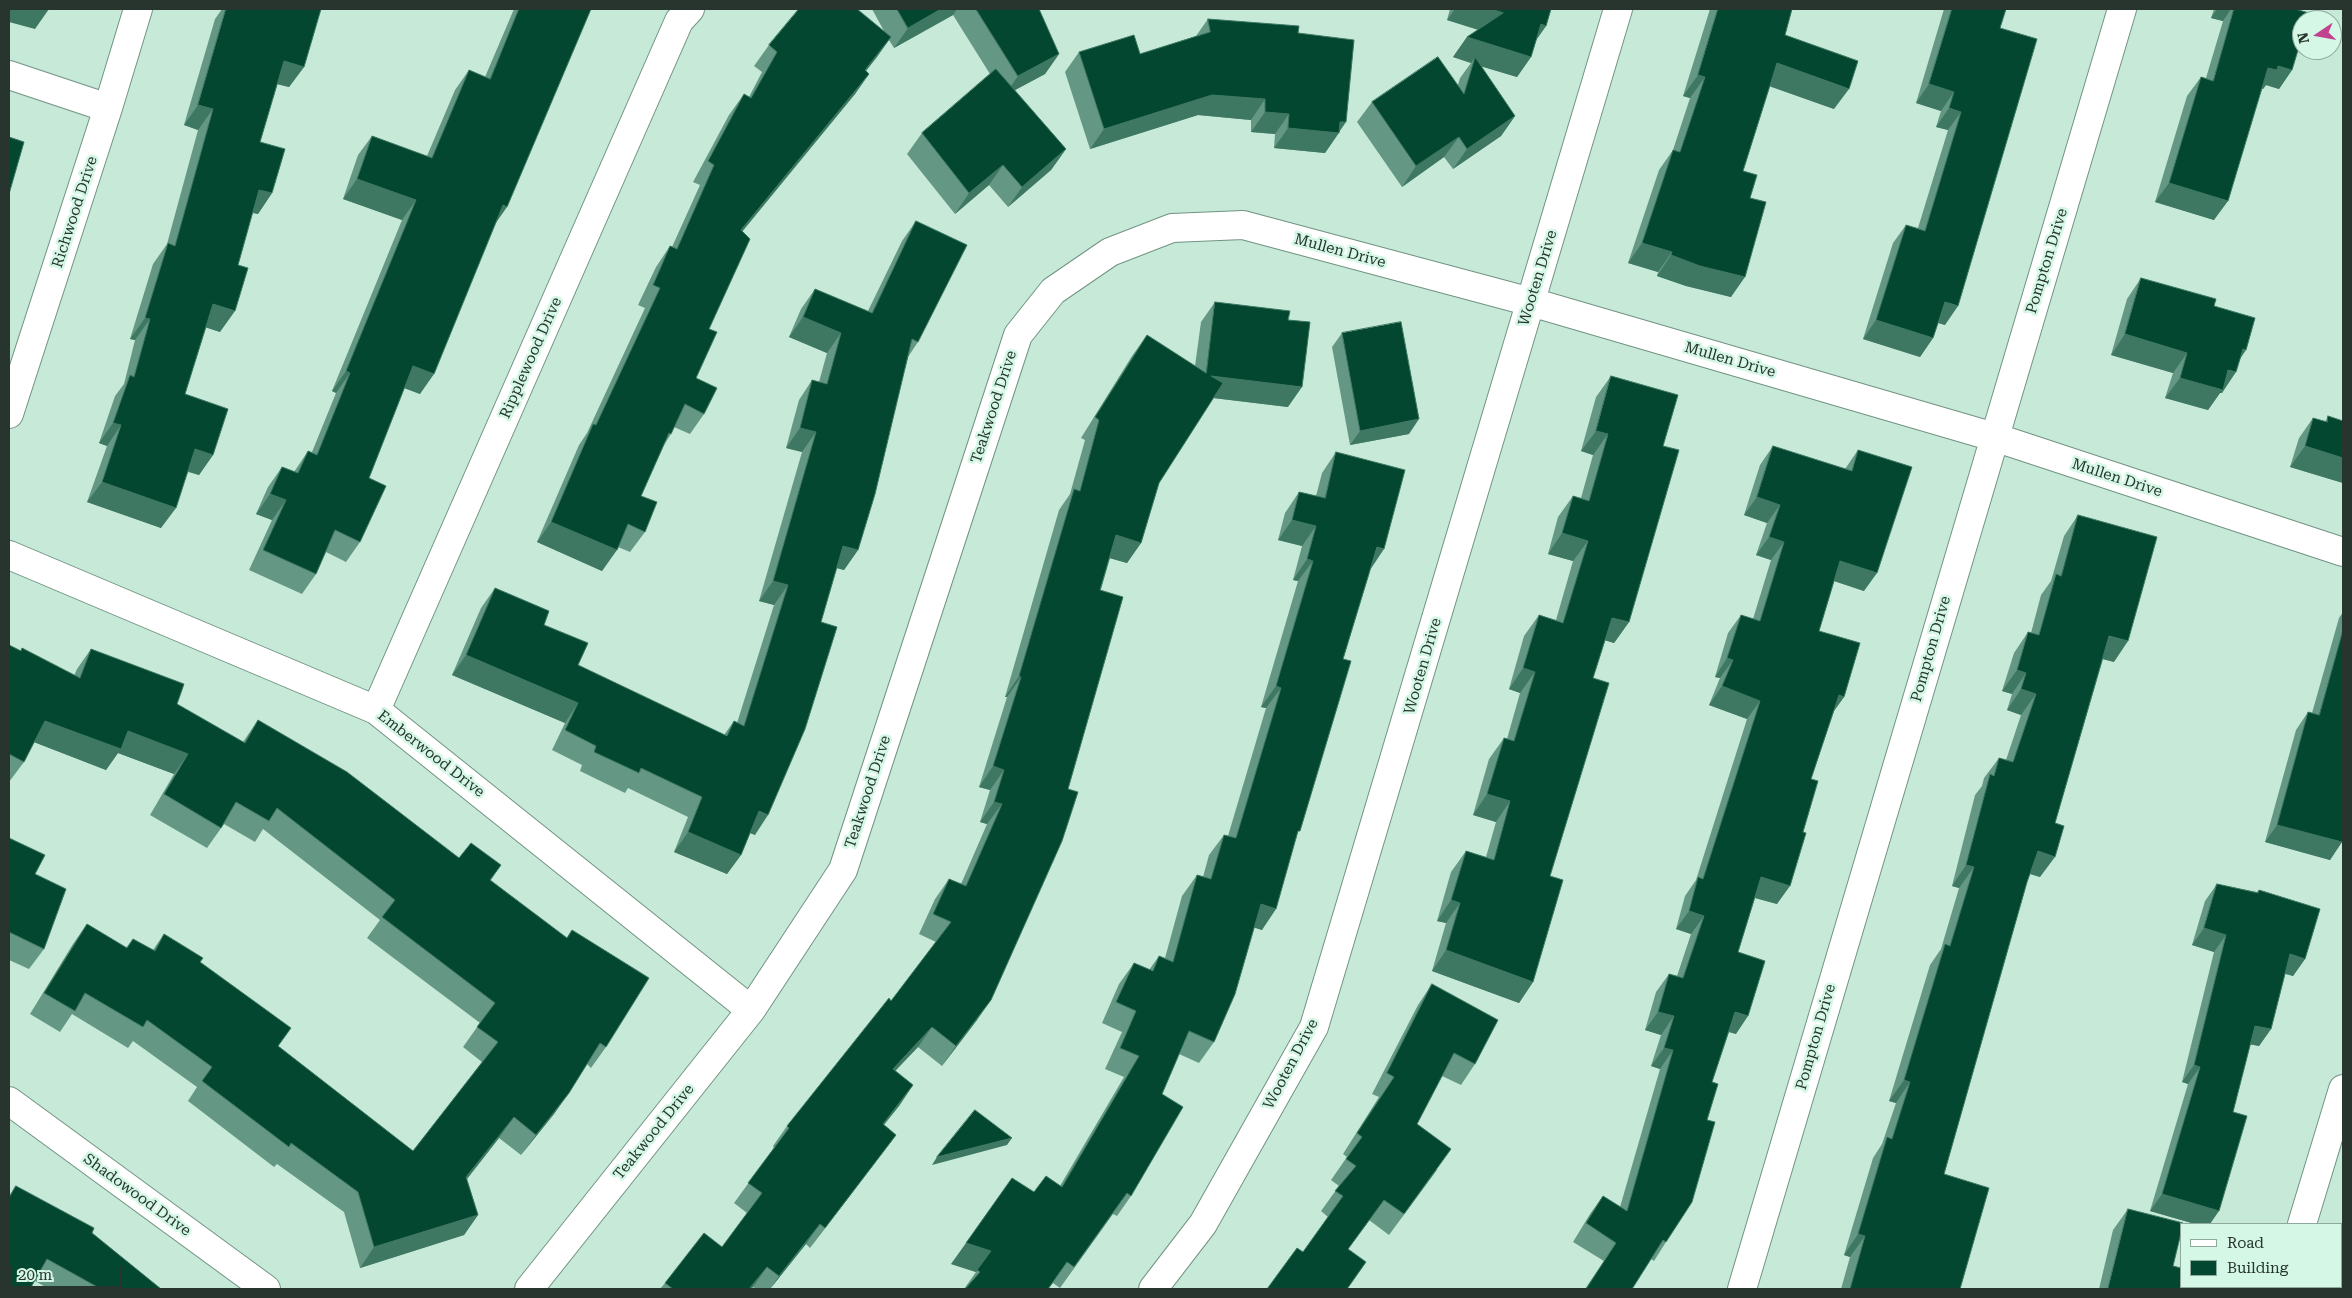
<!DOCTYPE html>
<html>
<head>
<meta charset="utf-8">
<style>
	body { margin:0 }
	#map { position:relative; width:2352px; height:1298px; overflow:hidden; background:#c7ead8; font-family:"Roboto Serif",serif }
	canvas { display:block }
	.frame { position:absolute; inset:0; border:10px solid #27352e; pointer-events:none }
	.legend { position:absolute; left:2180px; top:1223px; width:162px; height:65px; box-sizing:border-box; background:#d4f7e6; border:1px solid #8fa99c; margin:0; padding:6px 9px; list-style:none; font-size:15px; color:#27352e }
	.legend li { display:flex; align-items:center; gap:10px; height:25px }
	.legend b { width:25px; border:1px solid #8fa99c }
	.north { position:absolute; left:2292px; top:10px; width:50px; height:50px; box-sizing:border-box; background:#d4f7e6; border:1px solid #8fa99c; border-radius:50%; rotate:258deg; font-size:14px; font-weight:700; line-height:20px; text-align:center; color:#27352e }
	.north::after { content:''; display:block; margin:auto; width:18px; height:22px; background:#c14390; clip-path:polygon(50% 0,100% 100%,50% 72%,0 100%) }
	.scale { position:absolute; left:10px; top:1266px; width:112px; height:22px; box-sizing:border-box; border:2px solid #27352e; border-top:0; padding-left:6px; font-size:15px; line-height:18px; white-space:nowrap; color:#27352e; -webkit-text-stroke:4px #d4f7e6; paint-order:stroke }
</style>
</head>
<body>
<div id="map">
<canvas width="2352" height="1298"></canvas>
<div class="frame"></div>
<ul class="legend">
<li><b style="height:6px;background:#fff"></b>Road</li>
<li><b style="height:14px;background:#034731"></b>Building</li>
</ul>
<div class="north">N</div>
<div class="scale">20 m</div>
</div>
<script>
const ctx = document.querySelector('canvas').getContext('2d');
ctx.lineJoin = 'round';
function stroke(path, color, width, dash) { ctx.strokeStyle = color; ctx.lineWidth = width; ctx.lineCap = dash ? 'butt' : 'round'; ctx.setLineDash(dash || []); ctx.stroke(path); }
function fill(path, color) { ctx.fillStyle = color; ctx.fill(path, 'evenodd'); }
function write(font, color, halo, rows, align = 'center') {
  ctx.font = font + ' "Roboto Serif",serif'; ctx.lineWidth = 5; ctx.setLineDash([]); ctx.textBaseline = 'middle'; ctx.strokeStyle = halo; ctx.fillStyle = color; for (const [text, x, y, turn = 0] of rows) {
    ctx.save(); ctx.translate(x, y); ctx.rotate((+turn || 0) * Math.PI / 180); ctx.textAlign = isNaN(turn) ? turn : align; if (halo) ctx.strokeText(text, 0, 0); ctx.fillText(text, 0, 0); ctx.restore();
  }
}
const minor = new Path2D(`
	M9,75L108,108
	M9,414L108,108L138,9
	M9,555L376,710L751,1010
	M376,710L679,21L690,9
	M9,1101L266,1289
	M2302,1224L2343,1089
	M529,1289L751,1010L843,870L1018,335L1053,291L1110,252L1172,228L1243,225L1531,302L1994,437L2343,552
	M1153,1289L1203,1224L1314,1027L1618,9
	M1742,1289L2122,9
	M2282,1289L2283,1287`);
stroke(minor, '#729383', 30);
stroke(minor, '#fff', 28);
fill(new Path2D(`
	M222,9H321L304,67L289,87L277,84L260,142L272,193L258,214L252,213L220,332L206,327L185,394L213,455L199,475L188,472L161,528L87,502L107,446L99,443L115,396L124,384L135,340L130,339L153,264L167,244L198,130L184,125L215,19Z
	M514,9H591L420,394L404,388L369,478L360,542L346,562L326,552L316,574L302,594L249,570L272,520L256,514L268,487L282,467L294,472L308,451L312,452L336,393L332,391L402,220L343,199L358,155L372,136L427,156L455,90L469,70L485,77Z
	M872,9H1039L1059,54L1045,74L1015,90L1066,149L1051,170L1008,207L989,185L955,214L907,154L922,133L990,74L953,15L894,48L889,40L866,71L869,74L855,94L742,232L709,329L696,378L704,414L690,434L674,427L671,434L664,445L641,496L645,532L630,552L618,547L602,571L537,542L579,445L587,433L645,308L638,305L656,267L670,246L672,247L700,185L693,182L729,115L744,94L749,97L762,72L754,66L769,45L884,31Z
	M1450,9H1551L1546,26L1536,40L1531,57L1517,77L1481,66L1515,116L1501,136L1453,169L1444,157L1402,187L1357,122L1372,102L1458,85L1460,78L1471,63L1453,57L1467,37L1478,30L1447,20Z
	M1710,9H1792L1785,35L1834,109L1770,86L1743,171L1750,198L1731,297L1686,286L1657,276L1658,272L1628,263L1659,170L1673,150L1690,98L1683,96Z
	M1944,9H2006L2000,28L1945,325L1938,323L1933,338L1920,357L1863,339L1893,243L1906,225L1918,228L1948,130L1936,127L1941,111L1916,103Z
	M2214,9H2295L2292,70L2279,89L2266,85L2263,89H2262L2214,220L2155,202L2187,96L2201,77L2206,78L2223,21L2211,18Z
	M1208,19L1298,33L1339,132V133L1325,153L1274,148L1275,134L1251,132V120L1198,115L1090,149L1065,72L1079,52L1140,54L1196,36Z
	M916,221L918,342L908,357L858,550L844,570L837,568L755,835L750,833L741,855L727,874L674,852L688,817L628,788L625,793L580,771L582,765L552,750L565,723L452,675L481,608L495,588L544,625L578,665L724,735L734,721L737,723L774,605L759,601L802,452L786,448L799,400L812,380L819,382L827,353L789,337L801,309L815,289L868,311L902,241Z
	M2141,278L2214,306L2240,359L2222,393H2220L2208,410L2165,398L2173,373L2111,355L2127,299Z
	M1215,302L1288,320V407L1213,398L1159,483L1141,543L1127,563L1110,558L977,1020L942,1066L918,1047L895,1071L913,1085L899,1106L884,1125L896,1135L881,1155L810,1248L806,1244L770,1289H756L753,1287L751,1289H660L665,1283L722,1247L747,1213L734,1203L774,1148L773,1146L787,1126L891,1001L936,942L919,934L935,899L949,879L961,884L987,824L980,822L990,790L979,787L1007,697H1005L1059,510L1070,494L1085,440L1081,438L1132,356L1147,335L1195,366L1201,322Z
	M1342,333L1409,434L1350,445L1332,347Z
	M1611,376L1663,446L1629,622L1614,643L1605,640L1593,678L1550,876L1533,982L1519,1003L1432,971L1446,923L1437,921L1451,872L1466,851L1486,857L1496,822L1473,815L1489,759L1504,738L1507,739L1520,693L1509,689L1524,636L1539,615L1556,620L1573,561L1548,554L1558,517L1573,496L1581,498L1593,455L1581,451L1596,397Z
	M2328,416L2343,421V483L2290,467L2299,438L2313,418L2325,422Z
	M1773,446L1845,469L1858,450L1864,591L1834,581L1819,631L1844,697L1834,711L1811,779L1777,904L1755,898L1738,952L1736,1034L1729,1032L1712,1082L1666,1242L1654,1261L1651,1259L1632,1289H1585L1604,1261L1573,1242L1590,1214L1603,1196L1620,1207L1660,1069L1651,1066L1661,1035L1645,1030L1656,992L1669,974L1677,976L1691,934L1676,929L1685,896L1696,880L1747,719L1709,705L1720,678L1715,677L1728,633L1741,615L1753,619L1771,560L1756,555L1767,523L1744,515L1760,465Z
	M1336,452L1371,568L1343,659L1296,836L1262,930L1254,927L1214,1042L1199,1063L1179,1054L1162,1094L1131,1196L1117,1216L1113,1214L1060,1288L1053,1283L1048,1289H964L976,1272L951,1264L1034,1192L1060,1186L1124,1077L1105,1069L1122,1032L1102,1023L1119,984L1134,963L1149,970L1159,956L1165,958L1182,896L1197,875L1203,877L1209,855L1224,835L1228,836L1266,708L1261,707L1298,581L1293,580L1302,546L1278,540L1285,513L1299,492L1316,496L1322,473Z
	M2078,515L2114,662L2103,659L2055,823L2040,877L2030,874L2027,882L1944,1174L1960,1289H1841L1850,1257L1844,1255L1873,1158L1882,1144L1896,1103L1889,1101L1930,965L1941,949L1959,888L1952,886L1975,795L1982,786L1984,778L1999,758L2006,760L2021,715L2007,710L2012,694L2002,691L2014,653L2028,632L2031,633L2041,595L2051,581L2064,536Z
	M2343,612V840L2330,860L2265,842L2296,730L2308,712L2312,713L2339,618Z
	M9,645L20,651L22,648L74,676L77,669L91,649L177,704L243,742L258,720L459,858L501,865L491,880L606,1047L591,1068L587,1064L554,1114L521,1155L499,1138L467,1179L478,1215L464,1235L360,1268L344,1212L277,1164L274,1167L188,1101L197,1087L133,1041L128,1048L72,1014L60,1032L30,1014L73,944L87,924L126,948L133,939L153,950L164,934L200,962L279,1047L413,1151L482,1062L463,1047L480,1023L367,938L380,920L263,829L255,842L224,824L207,848L150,815L174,774L118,753L106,770L34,742L24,762L9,782Z
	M9,838L35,874L44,949L29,969L9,960Z
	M2217,884L2257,892L2259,890L2305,959L2293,976L2285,974L2271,1029L2259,1046L2250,1044L2233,1112L2210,1224H2195L2150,1211L2188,1084L2182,1082L2214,952L2192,945L2205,901Z
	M1432,984L1475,1064L1461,1085L1442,1076L1417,1124L1437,1170L1389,1235L1369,1220L1348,1249L1303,1252L1328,1217L1321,1211L1339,1186L1331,1180L1347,1157L1343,1154L1379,1097L1372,1094L1418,1005Z
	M16,1186L92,1233L161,1289H49L35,1281L9,1289V1196Z
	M2128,1209L2173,1266L2207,1289H2099L2113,1230Z`), '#659884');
fill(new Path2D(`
	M9,9H49L35,29L9,22Z
	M941,9H957L953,15L894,48L908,28Z
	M1455,9H1491L1503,13L1489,33L1447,20Z
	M2217,9H2231L2223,21L2211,18Z
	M1541,24L1546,26L1532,46Z
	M891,37L877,57L850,91L865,70Z
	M1467,37L1531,57L1517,77L1473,64L1475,57L1471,63L1453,57Z
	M1059,54L1045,74L1004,96L1018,76Z
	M284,61L304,67L289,87L269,82Z
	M1777,63L1849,89L1834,109L1763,84Z
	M2278,66L2292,70L2279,89L2266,85L2263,89L2255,87L2268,68Z
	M869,74L855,94L726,251L741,230Z
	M1698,75L1705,77L1690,98L1683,96Z
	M1929,84L1954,92L1941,111L1916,103Z
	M1212,95L1265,99L1251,120L1198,115L1090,149L1104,129Z
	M198,105L213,109L198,130L184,125Z
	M1949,108L1961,112L1948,130L1936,127Z
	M1265,112L1289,114L1275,134L1251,132Z
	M1515,116L1501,136L1453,169L1467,149Z
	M1340,122H1346L1325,153L1274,148L1288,128Z
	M1459,137L1444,157L1402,187L1416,166Z
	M1066,149L1051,170L1008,207L1022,187Z
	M1003,165L989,185L955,214L969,193Z
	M357,179L416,200L402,220L343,199Z
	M2169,183L2228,201L2214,220L2155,202Z
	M259,190L272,193L258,214L244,210Z
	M503,205L507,207L493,227Z
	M1642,243L1672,252L1658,272L1628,263Z
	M1671,255L1745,277L1731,297L1686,286L1657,276Z
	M1945,302L1958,306L1945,325L1932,321Z
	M213,304L235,311L220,332L198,325Z
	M803,317L841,333L827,353L789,337Z
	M145,318L150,319L135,340L130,339Z
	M1876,320L1933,338L1920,357L1863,339Z
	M2125,334L2187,353L2173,373L2111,355Z
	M2243,349L2246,350L2232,371Z
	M413,366L434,374L420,394L399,386Z
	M2228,370L2236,372L2222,393H2220L2208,410L2165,398L2180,378Z
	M346,371L350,373L336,393L332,391Z
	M1211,376L1302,387L1288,407L1197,396Z
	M1419,419L1409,434L1350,445L1360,431Z
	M113,423L121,425L107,446L99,443Z
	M800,428L816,432L802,452L786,448Z
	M1596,431L1608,434L1593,455L1581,451Z
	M2305,446L2343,458V483L2290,467Z
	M195,449L213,455L199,475L181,469Z
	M102,482L176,508L161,528L87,502Z
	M270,494L286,500L272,520L256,514Z
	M1757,497L1780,505L1767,523L1744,515Z
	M1292,520L1316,526L1302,546L1278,540Z
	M551,522L617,550L602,571L537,542Z
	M1562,533L1588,541L1573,561L1548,554Z
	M1116,535L1141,543L1127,563L1102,556Z
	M1769,537L1784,542L1771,560L1756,555Z
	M843,546L858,550L844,570L829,566Z
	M1377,547L1384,549L1370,570Z
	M1307,559L1313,561L1298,581L1293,580Z
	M1840,561L1877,573L1864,591L1828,579Z
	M773,581L788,585L774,605L759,601Z
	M1612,618L1629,622L1614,643L1597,638Z
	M2109,636L2128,641L2114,662L2095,657Z
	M466,655L578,703L565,723L452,675Z
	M1727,658L1733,660L1720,678L1715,677Z
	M1523,668L1535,672L1520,693L1509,689Z
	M2017,670L2026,673L2012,694L2002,691Z
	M1019,676L1021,677L1007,697H1005Z
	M1276,686L1281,688L1266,708L1261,707Z
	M1722,686L1760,701L1747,719L1709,705Z
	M2021,689L2036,694L2021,715L2007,710Z
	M1839,695L1844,697L1831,715Z
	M45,721L128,731L188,754L174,774L118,753L106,770L31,741Z
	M993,766L1004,770L990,790L979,787Z
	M1487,794L1510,801L1496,822L1473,815Z
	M994,802L1002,804L987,824L980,822Z
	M759,811L768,815L755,835L745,831Z
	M2277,825L2342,842L2330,860L2265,842Z
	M688,832L741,855L727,874L674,852Z
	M2038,851L2055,857L2040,877L2024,872Z
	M1966,865L1974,867L1959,888L1952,886Z
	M1761,877L1790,886L1777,904L1748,896Z
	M1451,900L1460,903L1446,923L1437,921Z
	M1261,904L1276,909L1262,930L1246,925Z
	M1689,911L1704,916L1691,934L1676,929Z
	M2204,928L2226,935L2214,952L2192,945Z
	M1446,950L1533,982L1519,1003L1432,971Z
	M2290,954L2305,959L2293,976L2278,971Z
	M991,1000L977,1020L942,1066L956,1046Z
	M1658,1012L1674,1016L1661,1035L1645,1030Z
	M1735,1012L1748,1016L1736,1034L1722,1030Z
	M2255,1026L2271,1029L2259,1046L2243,1043Z
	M932,1027L918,1047L878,1089L893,1069Z
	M1664,1048L1673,1050L1660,1069L1651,1066Z
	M2194,1065L2200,1067L2188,1084L2182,1082Z
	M1904,1080L1910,1082L1896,1103L1889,1101Z
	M913,1085L899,1106L868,1144L883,1124Z
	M569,1093L554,1114L521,1155L536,1135Z
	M514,1117L499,1138L452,1198L466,1177Z
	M896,1135L881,1155L810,1248L825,1228Z
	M1012,1138L1007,1145L932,1165L937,1157Z
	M2162,1194L2219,1211L2210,1224H2195L2150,1211Z
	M478,1215L464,1235L360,1268L374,1247Z
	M820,1224L806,1244L770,1289L779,1276Z
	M1858,1234L1865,1236L1850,1257L1844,1255Z
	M966,1243L991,1251L976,1272L951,1264Z
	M767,1267L753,1287L751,1289H749Z`), '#3e7863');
const building = new Path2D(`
	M226,9H321L304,67L284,61L260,142L285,149L272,193L259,190L238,265L248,268L235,311L213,304L185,394L228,409L213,455L195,449L176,508L102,482L121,425L113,423L130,375L134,377L150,319L145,318L168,243L175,246L213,109L198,105Z
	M519,9H591L507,207L503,205L434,374L413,366L369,478L386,486L360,542L335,530L316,574L263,550L286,500L270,494L282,467L298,473L308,451L317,455L350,373L346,371L416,200L357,179L372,136L432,158L469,70L490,79Z
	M799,9H857L891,37L865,70L869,74L741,230L750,239L709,329L717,332L696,378L717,388L704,414L685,404L671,434L669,433L641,496L657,502L645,532L628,524L617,550L551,522L593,424L596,425L660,288L653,285L670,246L677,249L714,165L708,161L744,94L751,98L777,52L769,45Z
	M897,9H941L908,28Z
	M976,9H1039L1059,54L1018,76Z
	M1491,9H1551L1546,26L1541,24L1531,57L1467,37L1503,13Z
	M1718,9H1792L1785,35L1858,61L1849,89L1777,63L1743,171L1757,175L1750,198L1766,202L1745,277L1700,266L1671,255L1672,252L1642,243L1673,150L1680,152L1705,77L1698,75Z
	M1952,9H2006L2000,28L2037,39L1958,306L1945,302L1933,338L1876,320L1906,225L1925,231L1961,112L1949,108L1954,92L1929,84Z
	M2234,9H2295L2309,13L2307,20H2302V37L2292,70L2278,66L2277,70L2268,68L2228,201L2169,183L2201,77L2213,81Z
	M1208,19L1299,26L1298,33L1354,40L1346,122H1340L1339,133L1288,128L1289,114L1265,112V99L1212,95L1104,129L1079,52L1134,35L1140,54L1210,32Z
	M1438,57L1464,94L1475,57L1515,116L1467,149L1459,137L1416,166L1372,102Z
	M996,69L1066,149L1022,187L1003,165L969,193L922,133Z
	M9,137L24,142L9,194Z
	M916,221L967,245L918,342L912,339L875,494L858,550L843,546L821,622L837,627L805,729L768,815L759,811L741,855L688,832L702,797L641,768L639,773L594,752L596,746L565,730L578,703L466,655L495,588L549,611L544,625L588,643L578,665L727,736L734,721L744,726L788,585L773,581L816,432L800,428L812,380L827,384L841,333L803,317L815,289L872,313Z
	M2141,278L2216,299L2214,306L2255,318L2246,350L2243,349L2236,372L2228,370L2223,390L2180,378L2187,353L2125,334Z
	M1215,302L1290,311L1288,320L1310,322L1302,387L1211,376L1223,383L1159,483L1141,543L1116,535L1100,590L1123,597L1068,789L1078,792L1062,841L991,1000L956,1046L932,1027L893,1069L913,1085L883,1124L896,1135L825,1228L820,1224L779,1276L767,1267L749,1289H673L665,1283L704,1233L722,1247L762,1193L748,1183L789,1128L787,1126L889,998L891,1001L951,922L933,914L949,879L966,886L1002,804L994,802L1004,770L993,766L1021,677L1019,676L1074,489L1080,491L1099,420L1095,417L1147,335L1206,373Z
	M1401,322L1419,419L1360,431L1342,333Z
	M1611,376L1678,395L1663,446L1679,450L1629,622L1612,618L1593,678L1609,683L1550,876L1563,880L1533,982L1446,950L1460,903L1451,900L1466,851L1494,860L1510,801L1487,794L1504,738L1514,741L1535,672L1523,668L1539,615L1563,623L1588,541L1562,533L1573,496L1589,501L1608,434L1596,431Z
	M2328,416L2343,421V458L2305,446L2313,418L2327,422Z
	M1773,446L1852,471L1858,450L1912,467L1877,573L1840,561L1819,631L1860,643L1844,697L1839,695L1811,779L1818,781L1803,832L1806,833L1790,886L1761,877L1738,952L1765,961L1748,1016L1735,1012L1712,1082L1718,1084L1707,1120L1715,1122L1692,1202L1666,1242L1663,1240L1632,1289H1586L1616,1243L1586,1223L1603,1196L1627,1211L1673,1050L1664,1048L1674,1016L1658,1012L1669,974L1683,978L1704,916L1689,911L1698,877L1703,879L1760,701L1722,686L1733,660L1727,658L1741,615L1760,621L1784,542L1769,537L1780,505L1757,497Z
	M1336,452L1405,470L1384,549L1377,547L1343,659L1351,661L1300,831H1298L1276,909L1261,904L1235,994L1214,1042L1189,1031L1162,1094L1183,1107L1131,1196L1127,1193L1074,1267L1067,1262L1048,1289H965L980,1272L977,1270L991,1251L966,1243L1012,1178L1034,1192L1046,1176L1062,1187L1139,1056L1120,1048L1136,1011L1116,1002L1134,963L1153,971L1159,956L1173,962L1197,875L1211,879L1224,835L1236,838L1281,688L1276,686L1313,561L1307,559L1316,526L1292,520L1299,492L1325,498Z
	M2078,515L2157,537L2128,641L2109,636L2055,823L2064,826L2055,857L2038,851L2027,882L1944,1174L1989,1188L1960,1289H1850L1865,1236L1858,1234L1887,1137L1892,1139L1910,1082L1904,1080L1945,944L1950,946L1974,867L1966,865L1990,774L1994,776L1999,758L2013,762L2036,694L2021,689L2026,673L2017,670L2028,632L2039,635L2056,574L2061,576Z
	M2343,630V840L2342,842L2277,825L2308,712L2319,715Z
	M9,645L21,651L22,648L80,678L91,649L184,684L177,704L245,743L258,720L347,772L459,858L471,843L501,865L490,880L567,938L572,930L649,978L606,1047L600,1043L569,1093L536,1135L514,1117L466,1177L478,1215L374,1247L358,1192L291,1143L289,1147L202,1081L212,1067L147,1020L143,1027L85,993L75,1011L44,993L87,924L127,948L133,939L155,951L164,934L203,958L200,962L291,1028L278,1046L413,1151L498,1042L477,1027L495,1003L382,917L395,900L277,808L269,821L236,802L221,828L164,794L188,754L128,731L121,749L45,721L24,762L9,754Z
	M9,838L45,855L35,874L66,889L44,949L9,932Z
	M2217,884L2258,893L2259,890L2320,909L2305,959L2290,954L2271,1029L2255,1026L2233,1112L2247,1116L2219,1211L2162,1194L2200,1067L2194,1065L2226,935L2204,928Z
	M1432,984L1498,1020L1475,1064L1454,1053L1417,1124L1451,1149L1404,1214L1384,1200L1348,1249L1366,1262L1347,1289H1267L1297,1248L1303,1252L1343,1196L1335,1191L1356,1166L1346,1159L1362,1137L1357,1133L1394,1077L1387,1073Z
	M975,1110L1012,1138L937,1157Z
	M16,1186L94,1228L92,1233L161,1289H101L47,1259L30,1289H9V1198Z
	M2128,1209L2183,1223V1224H2181V1233L2173,1266L2181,1268V1287H2208L2207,1289H2108Z`);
fill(building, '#034731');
stroke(building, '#3e7863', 1);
write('15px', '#27352e', '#d4f7e6', [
	["Richwood Drive",75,212,-72],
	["Mullen Drive",1340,251,15],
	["Pompton Drive",2047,261,-73],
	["Wooten Drive",1538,278,-73],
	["Ripplewood Drive",531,358,-66],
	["Mullen Drive",1730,360,16],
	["Teakwood Drive",994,407,-72],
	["Mullen Drive",2117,478,18],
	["Pompton Drive",1931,649,-74],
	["Wooten Drive",1423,666,-74],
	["Emberwood Drive",431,754,38],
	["Teakwood Drive",868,792,-72],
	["Pompton Drive",1816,1037,-74],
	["Wooten Drive",1291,1064,-62],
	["Teakwood Drive",654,1132,-51],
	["Shadowood Drive",137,1195,36]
]);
</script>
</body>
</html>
